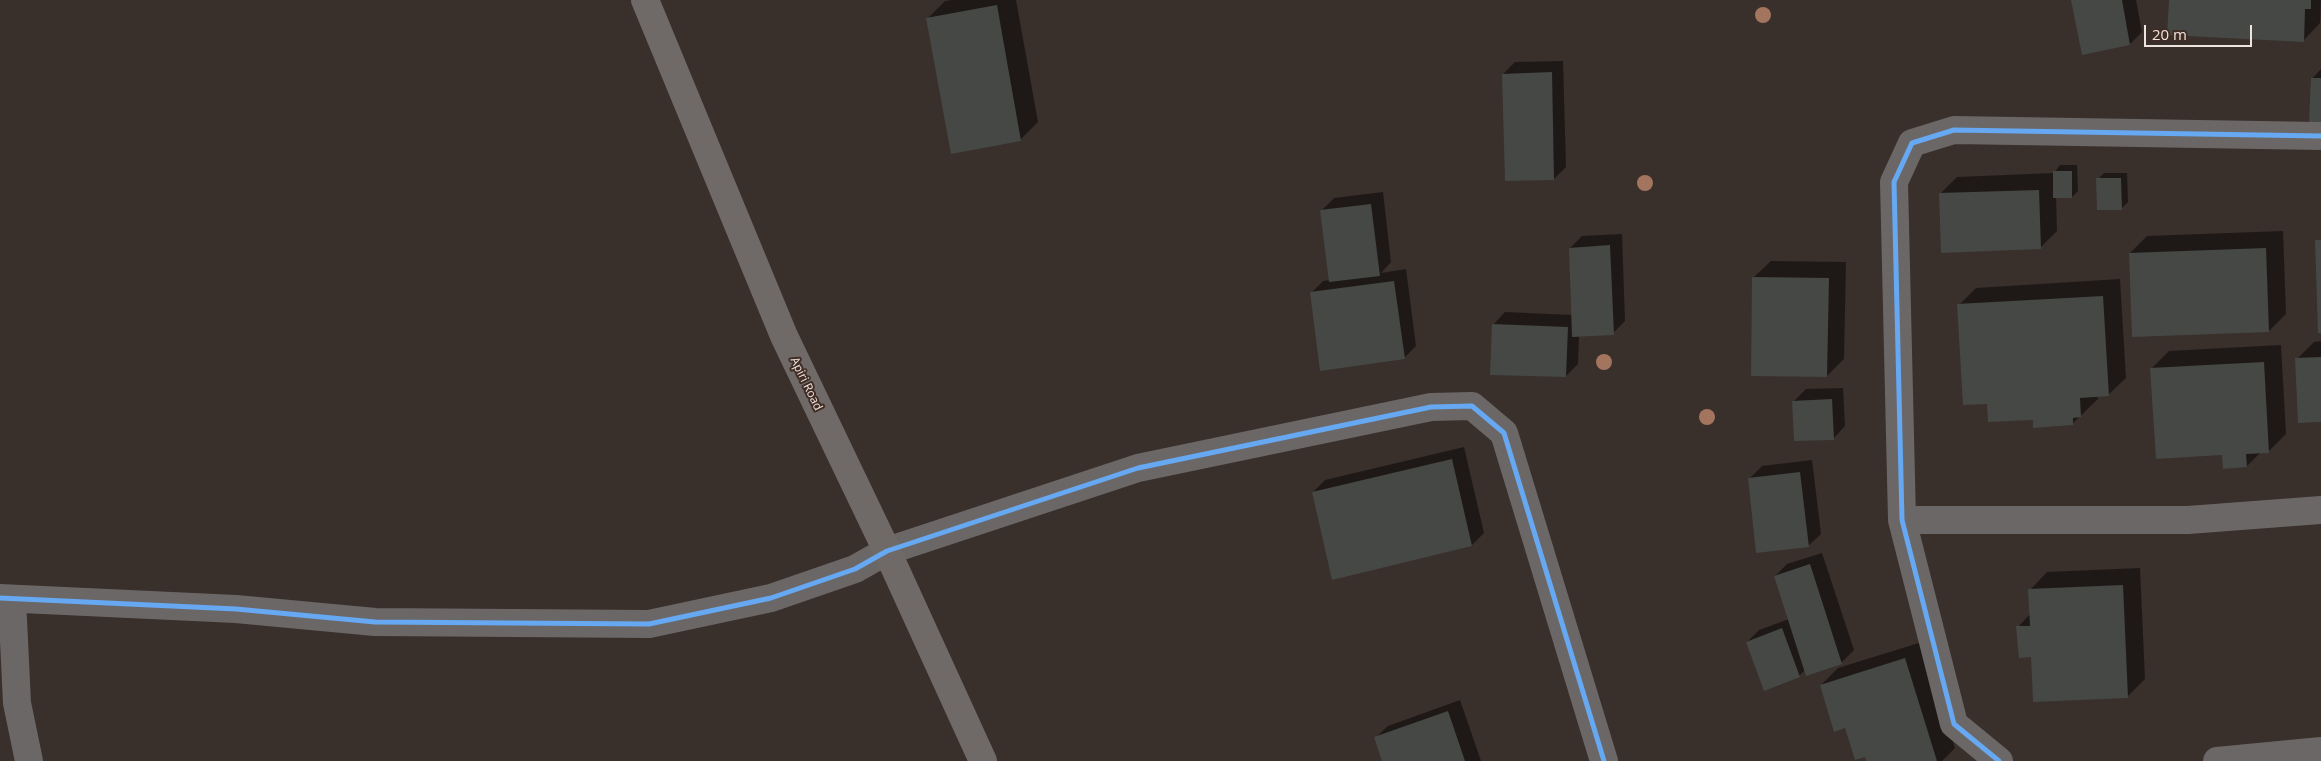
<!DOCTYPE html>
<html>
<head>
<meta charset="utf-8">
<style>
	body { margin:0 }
	#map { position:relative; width:2321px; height:761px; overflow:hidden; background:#392f2b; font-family:"Open Sans",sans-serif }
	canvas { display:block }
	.scale { position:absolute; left:2144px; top:25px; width:108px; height:22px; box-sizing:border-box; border:2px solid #efe3dd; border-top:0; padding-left:6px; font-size:15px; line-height:18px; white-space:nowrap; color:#efe3dd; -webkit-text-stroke:4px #3f2d25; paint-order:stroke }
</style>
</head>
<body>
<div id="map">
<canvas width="2321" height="761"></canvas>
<div class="scale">20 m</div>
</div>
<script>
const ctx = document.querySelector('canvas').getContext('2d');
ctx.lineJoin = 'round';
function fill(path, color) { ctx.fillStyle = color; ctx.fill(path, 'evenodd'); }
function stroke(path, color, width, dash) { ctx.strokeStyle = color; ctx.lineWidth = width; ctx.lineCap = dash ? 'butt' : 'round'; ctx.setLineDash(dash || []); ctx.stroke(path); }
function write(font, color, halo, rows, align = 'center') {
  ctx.font = font + ' "Open Sans",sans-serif'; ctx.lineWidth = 4; ctx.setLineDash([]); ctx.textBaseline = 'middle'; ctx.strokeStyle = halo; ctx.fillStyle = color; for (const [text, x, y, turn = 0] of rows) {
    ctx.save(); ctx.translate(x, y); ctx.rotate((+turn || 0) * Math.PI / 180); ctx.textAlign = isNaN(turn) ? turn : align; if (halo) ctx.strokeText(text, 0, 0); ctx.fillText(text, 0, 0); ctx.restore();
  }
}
fill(new Path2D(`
	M952,0H1016L1038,122L1021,139L952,152L928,18L945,1Z
	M2073,0H2136L2142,32L2130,44Z
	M2171,0H2321L2320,23L2303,41Z
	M1563,61L1566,167L1554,179L1503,74L1515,62Z
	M2321,69V121L2312,79Z
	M2060,165H2077L2078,191L2072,197H2056L2057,231L2040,248L1940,194L1957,177L2054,173Z
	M2104,173H2127L2128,202L2122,208L2098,179Z
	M1383,192L1391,262L1381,273L1406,269L1416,346L1404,358L1311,293L1323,281L1330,280L1322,210L1334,198Z
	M2283,231L2286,314L2269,331L2130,253L2147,236Z
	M1622,234L1625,321L1613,333L1579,335L1578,364L1566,376L1493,325L1505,312L1573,315L1570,248L1582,236Z
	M1771,261L1846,262L1844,359L1827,376L1753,278Z
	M2120,279L2126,378L2108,395L2097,396L2098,399L2072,424L2034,419L1988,403L1959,305L1976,288Z
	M2321,341V421L2297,359L2314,342Z
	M2281,345L2286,434L2269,451L2261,452L2247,466L2223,454L2152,368L2169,351Z
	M1843,388L1845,426L1833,439L1794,401L1806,389Z
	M1464,447L1484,533L1472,545L1313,492L1325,480Z
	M1812,460L1821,534L1808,546L1750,478L1762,466Z
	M1822,553L1854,650L1842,662L1807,674L1805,670L1799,676L1747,642L1759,630L1789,619L1775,576L1787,564Z
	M2140,568L2145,679L2128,696L2018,627L2031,613L2030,590L2047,572Z
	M1922,642L1955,748L1942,761H1868L1821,685L1838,668Z
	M1460,700L1481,761H1384L1375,738L1388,726Z`), '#0007');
fill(new Path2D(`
	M2071,0H2122L2130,45L2082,55Z
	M2169,0H2311V9H2305L2304,42L2167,35Z
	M997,5L1021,141L951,154L926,18Z
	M1552,72L1554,180L1505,181L1502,74Z
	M2311,78H2321V122H2309Z
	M2053,171H2072V198H2053Z
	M2096,178H2121L2122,210H2097Z
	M2039,190L2041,249L1941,253L1939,193Z
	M1371,204L1380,276L1329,282L1320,210Z
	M2315,240H2321V333H2318Z
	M1610,245L1614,335L1572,337L1569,248Z
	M2266,248L2269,332L2132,337L2129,253Z
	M1752,277L1829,278L1827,377L1751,376Z
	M1394,281L1405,359L1320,371L1310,292Z
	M2103,296L2109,396L2080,398L2081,417L2073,418V425L2033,428V420L1988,422L1987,404L1963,405L1957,304Z
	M1492,324L1568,327L1566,377L1490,375Z
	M2321,357V422L2298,423L2295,358Z
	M2264,362L2269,453L2246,454L2247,467L2223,469L2222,455L2156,459L2150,368Z
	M1832,399L1834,440L1794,441L1792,401Z
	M1452,459L1472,546L1332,580L1312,492Z
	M1800,472L1809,547L1756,553L1748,478Z
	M1810,564L1842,664L1806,676L1774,576Z
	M2123,585L2128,698L2033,702L2031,657L2019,658L2016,626H2030L2028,589Z
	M1782,628L1800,677L1764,691L1746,642Z
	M1905,658L1937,761H1866L1865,757L1855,760L1845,728L1834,732L1820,685Z
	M1448,711L1465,761H1382L1374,737Z`), '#454845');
stroke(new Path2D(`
	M1902,520H2188L2321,510
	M0,598L236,609L375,622L649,624L771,598L855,569L887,551L1138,468L1431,407L1472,406L1504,433L1604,761
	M12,599L17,703L29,761
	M1999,761L1954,724L1902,520L1894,182L1912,143L1954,130L2321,136
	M2217,761L2321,751`), '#6b6766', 28);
stroke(new Path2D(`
	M645,0L784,336L887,551L983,761`), '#6f6967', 28);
stroke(new Path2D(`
	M0,598L236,609L375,622L649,624L771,598L855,569L887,551L1138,468L1431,407L1472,406L1504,433L1604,761
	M1999,761L1954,724L1902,520L1894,182L1912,143L1954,130L2321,136`), '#66a8f1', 5);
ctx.fillStyle = '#a3745e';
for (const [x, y] of [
	[1763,15],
	[1645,183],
	[1604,362],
	[1707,417]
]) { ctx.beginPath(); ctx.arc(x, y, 8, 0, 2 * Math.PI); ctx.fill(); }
write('12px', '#efe3dd', '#3f2d25', [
	["Apiri Road",806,384,64]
]);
</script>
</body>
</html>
